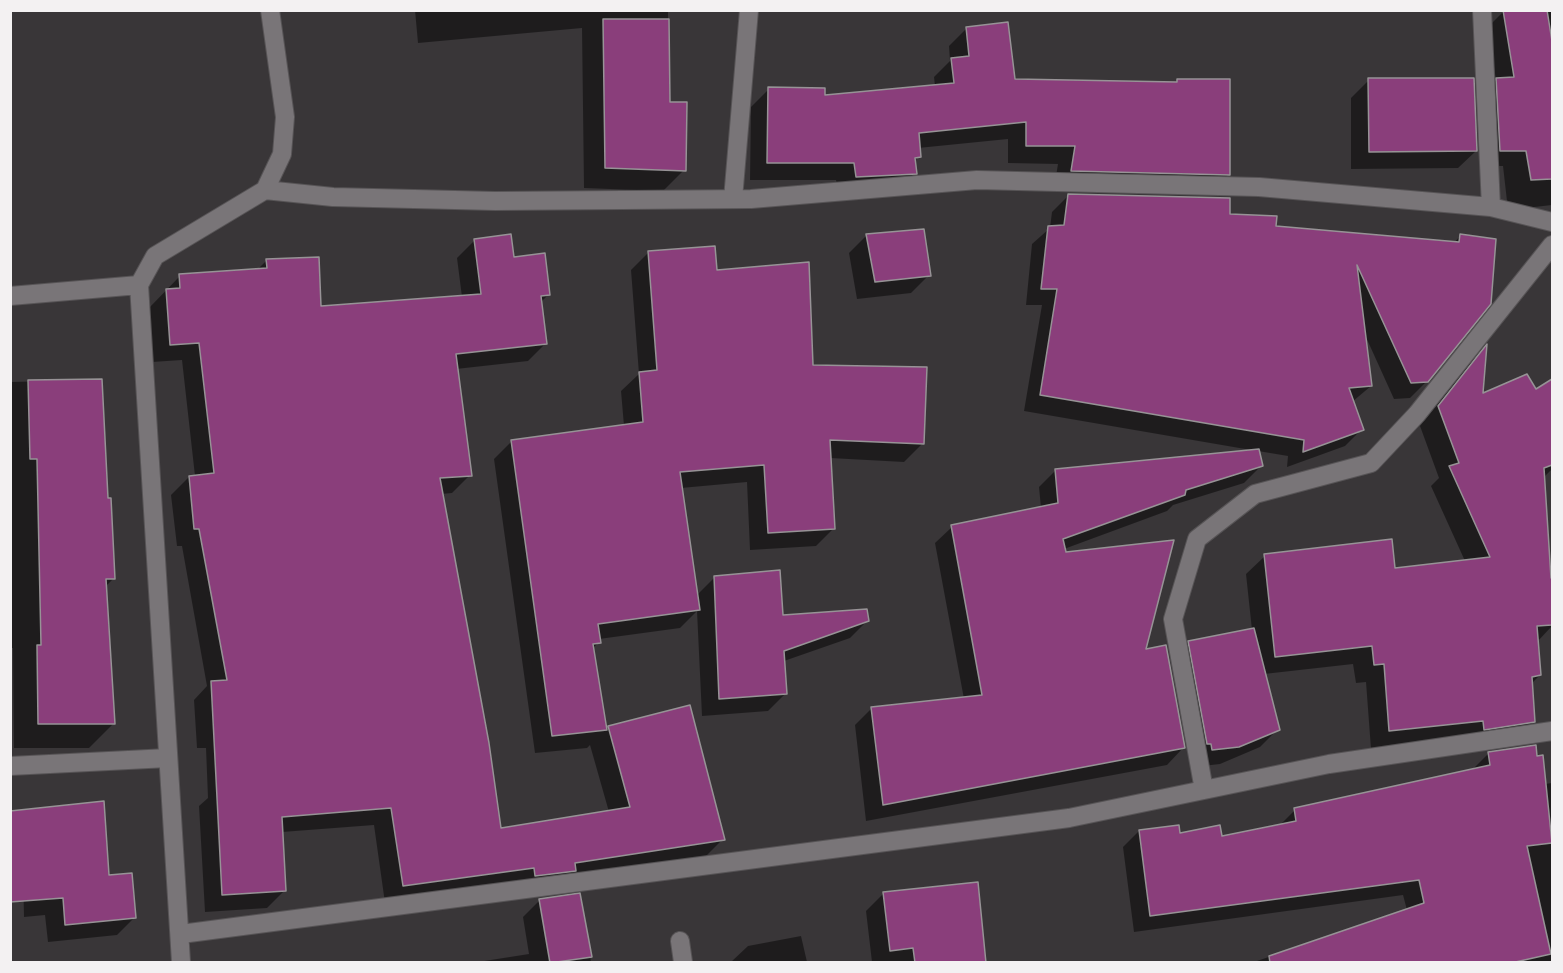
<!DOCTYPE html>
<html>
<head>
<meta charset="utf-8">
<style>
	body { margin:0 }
	#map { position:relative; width:1563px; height:973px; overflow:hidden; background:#393638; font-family:"PT Sans",sans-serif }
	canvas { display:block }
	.frame { position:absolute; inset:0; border:12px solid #f3f1f2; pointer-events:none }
</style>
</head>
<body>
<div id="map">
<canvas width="1563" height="973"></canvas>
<div class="frame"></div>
</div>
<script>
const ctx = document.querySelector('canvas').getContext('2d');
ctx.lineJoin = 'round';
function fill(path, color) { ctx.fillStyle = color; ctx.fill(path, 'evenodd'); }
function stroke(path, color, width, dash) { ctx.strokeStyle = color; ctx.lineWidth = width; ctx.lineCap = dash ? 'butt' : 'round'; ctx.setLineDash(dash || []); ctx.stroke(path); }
fill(new Path2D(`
	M415,10H668V103L684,170L663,191L584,188L582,28L418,43Z
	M1505,10H1552V205L1508,210L1503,166H1485L1481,95L1496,80L1488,27Z
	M967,28L1013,81L1175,83L1178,80L1229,174L1211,192L1054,188L1058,164L1008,163V139L918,148L919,156L914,162L915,173L897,191L839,194L836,180H750L751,107L769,89L823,96L935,86L934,77L950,61L949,46Z
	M1369,80L1476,151L1458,168L1351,169V98Z
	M1069,195L1229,216L1275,228L1454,243L1460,236L1427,381L1410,398L1394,399L1365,335L1371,386L1352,402L1362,429L1345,446L1287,467L1288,456L1258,451L1261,466L1244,483L1173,505L1167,511L1064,549L1065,554L1144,651L1183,748L1167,765L866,821L855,725L872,708L964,699L935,543L952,527L1041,508L1039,487L1055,471L1251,450L1024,411L1042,305H1026L1032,244L1050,228L1052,212Z
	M867,235L929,275L911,293L857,299L849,253Z
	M475,240L513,259L549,294L541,302L546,343L528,361L456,369L470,475L452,493L441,494L500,830L609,812L590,745L587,748L535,753L494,459L512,441L624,426L621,391L639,374L631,270L649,252L716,272L812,366L922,444L904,462L830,458L834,528L816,546L750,550L747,482L681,488L696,596L715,577L782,616L868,620L850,638L784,661L786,693L768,711L702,716L697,611L680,628L599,639V642L592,649L605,730L608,727L689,706L723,839L705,857L385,903L374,825L282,832L284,891L267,908L205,912L199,806L208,798L206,748H197L194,700L207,686L182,546H177L171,495L189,477L195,476L182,360L152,362L149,308L180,276L257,270L267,260L319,308L462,297L457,258Z
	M1486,348L1482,396L1535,391L1545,385L1552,400V422L1546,429L1552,440V469L1543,478L1549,580H1552V626L1537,642L1540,675L1531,684L1533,722L1514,740L1465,738L1371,749L1366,682L1356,683L1353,664L1264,674L1278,729L1260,747L1220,764L1194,767L1193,761H1190L1171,660L1189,642L1252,630L1246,574L1265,556L1394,569L1465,561L1431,486L1439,478L1420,426L1469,364Z
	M101,380L107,500L114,578L105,587L113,724L89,748H14L13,648H10V382Z
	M1489,753L1536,758L1545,784L1552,783V962H1254L1407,910L1403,895L1134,932L1123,847L1139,831L1221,838L1279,826L1295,810L1473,769Z
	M22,827L108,877L135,917L117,935L48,942L45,915L24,917Z
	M884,893L985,962H872L866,911Z
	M579,895L591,962H478L529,954L523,917L540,900Z
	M801,936L807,962H731L748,946Z`), '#0007');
const building = new Path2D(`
	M1503,10H1547L1552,41V179L1531,180L1526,151H1500L1496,78L1514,77Z
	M603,19H669L670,102H687L686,171L605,168Z
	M1008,22L1015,79L1177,82V79H1230V175L1071,171L1075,146H1026V122L919,133L921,157L915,158L917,174L856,177L854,163H767L768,87L825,88V95L954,83L951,58L969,56L966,27Z
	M1368,78H1474L1477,151L1369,152Z
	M1068,194L1230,198V214L1277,216L1276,226L1459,242L1460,234L1496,239L1491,304L1428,382L1411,383L1357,265L1372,386L1349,388L1364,430L1303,452L1304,440L1040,395L1057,289H1041L1048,226L1064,225Z
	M924,229L931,276L875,282L866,234Z
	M511,234L514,257L545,253L550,295L541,296L547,344L456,354L472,476L440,478L489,743L501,828L630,807L608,726L690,705L725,840L575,863L576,871L535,876L534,868L403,886L391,808L282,817L286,891L222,895L211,681L227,680L199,529H194L189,476L214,473L199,343L170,345L166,289L180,288L179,274L267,268L266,259L319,257L321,306L481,294L474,239Z
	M715,246L717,270L809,262L813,365L927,367L924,444L830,440L835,529L768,533L764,465L680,472L700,610L598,624L601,643L593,644L607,730L552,736L511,440L643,422L639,372L657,370L648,251Z
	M1487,344L1483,393L1527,374L1536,389L1552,379V465L1544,468L1551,578H1552V625L1537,626L1541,675L1532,677L1535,722L1484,730L1483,721L1389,731L1384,664L1374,665L1372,646L1275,657L1264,554L1392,539L1395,568L1490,557L1449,466L1459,463L1438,406Z
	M102,379L108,498H111L115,579H106L115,724H38L37,645H41L37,459H30L28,380Z
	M1259,449L1263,466L1186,490L1185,495L1063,539L1066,552L1174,540L1146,649L1166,645L1185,748L883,805L871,707L982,695L951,525L1058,503L1055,469Z
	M780,570L783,615L867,609L869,621L784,651L787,694L719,699L714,576Z
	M1254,628L1280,730L1239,747L1212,750L1211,744H1207L1188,641Z
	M1536,745L1537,756L1543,755L1552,843L1527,846L1551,954L1511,963H1270L1269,956L1424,903L1419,880L1150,916L1139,830L1179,825L1180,833L1220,825L1222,836L1296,821L1294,808L1490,765L1488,752Z
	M104,801L109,875L132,873L136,918L65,925L63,898L10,902V811Z
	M978,882L986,963H915L913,948L890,951L883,892Z
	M580,893L592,957L550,963L539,899Z`);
fill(building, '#8a3e7b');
stroke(building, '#979396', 1.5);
const minor = new Path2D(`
	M270,10L285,117L282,154L265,190L333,197L495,201L751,199L977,180L1259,187L1491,207L1552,222
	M1482,10L1491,207
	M733,199L749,10
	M10,296L139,285
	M10,766L168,758
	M1204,790L1173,619L1197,539L1255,494L1371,463L1417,414L1552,245
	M181,934L1069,818L1329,764L1552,731
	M680,941L683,962
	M181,962L139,285L155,256L265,190`);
stroke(minor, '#575456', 20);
stroke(minor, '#797578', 18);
</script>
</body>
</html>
